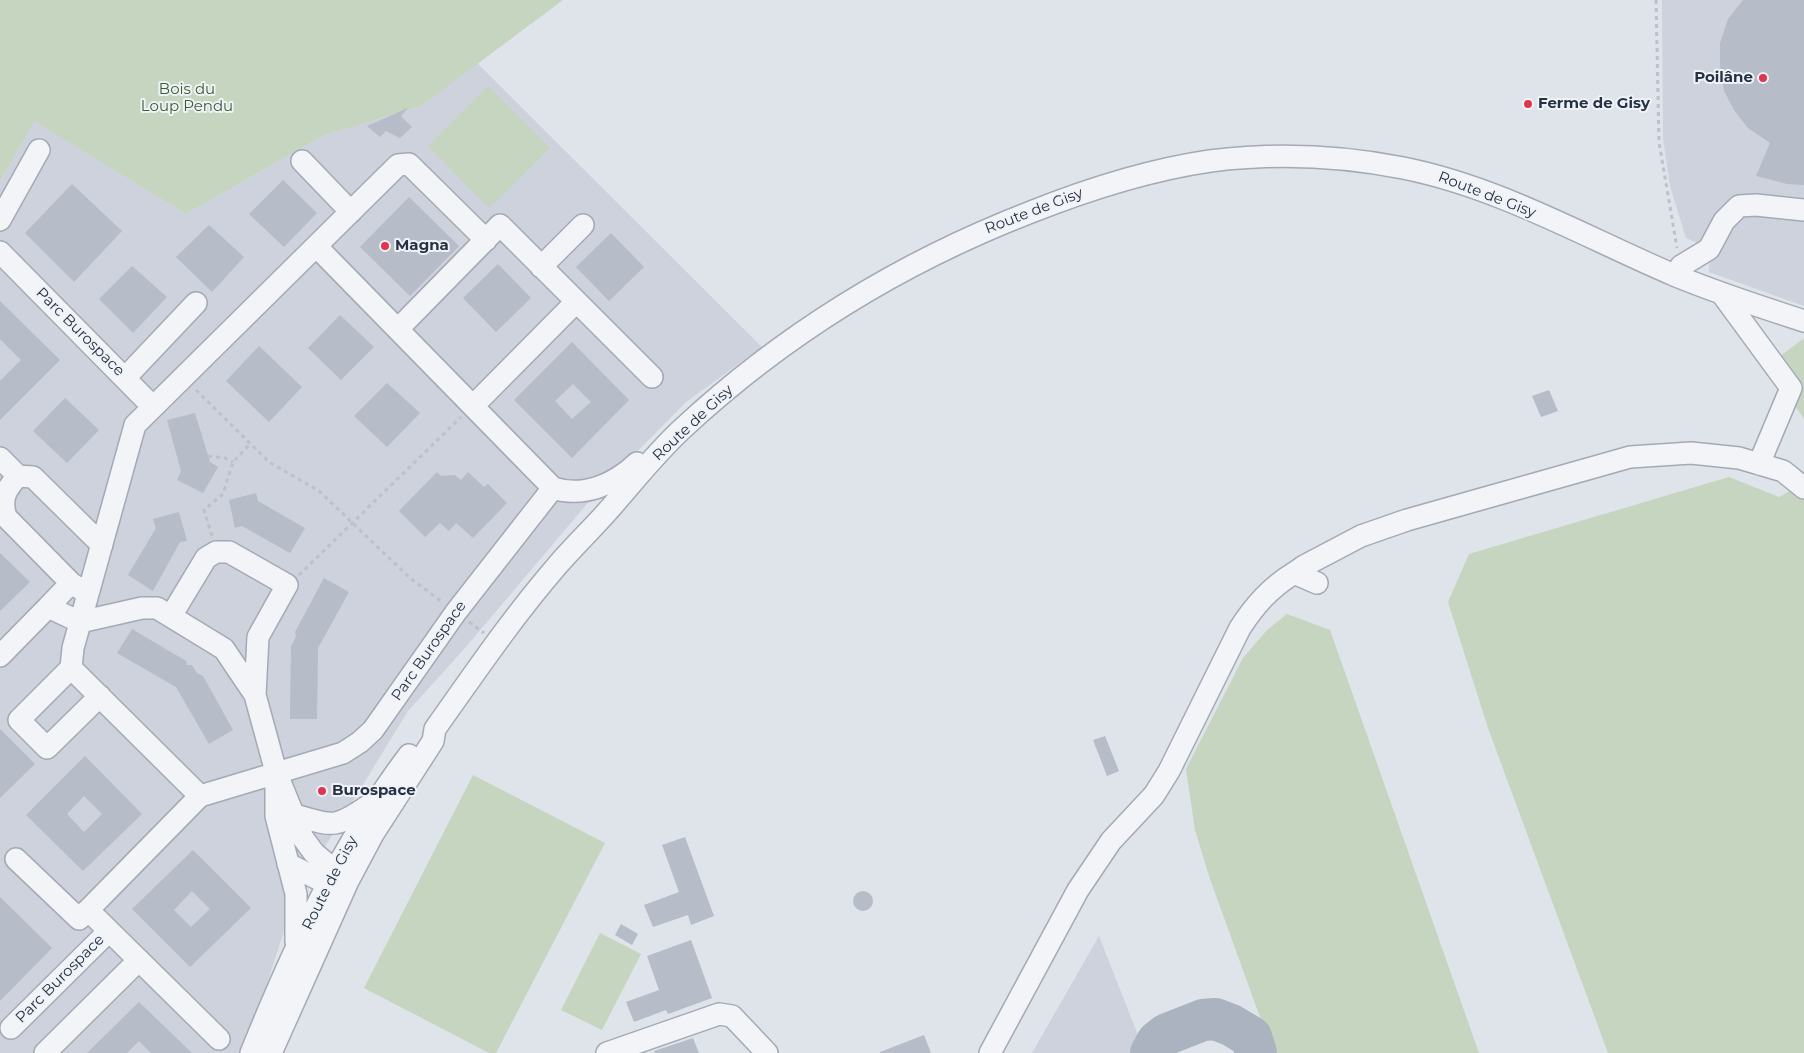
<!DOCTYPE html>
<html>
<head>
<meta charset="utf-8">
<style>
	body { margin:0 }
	canvas { display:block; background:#dfe3ea }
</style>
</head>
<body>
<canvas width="1804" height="1053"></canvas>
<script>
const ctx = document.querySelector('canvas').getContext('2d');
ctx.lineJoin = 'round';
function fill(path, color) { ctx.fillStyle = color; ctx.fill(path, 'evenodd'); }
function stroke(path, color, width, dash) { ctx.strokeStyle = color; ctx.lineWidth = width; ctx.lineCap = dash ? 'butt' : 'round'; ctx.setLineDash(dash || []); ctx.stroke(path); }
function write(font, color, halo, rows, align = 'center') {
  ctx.font = font + ' Montserrat,sans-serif'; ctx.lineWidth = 4; ctx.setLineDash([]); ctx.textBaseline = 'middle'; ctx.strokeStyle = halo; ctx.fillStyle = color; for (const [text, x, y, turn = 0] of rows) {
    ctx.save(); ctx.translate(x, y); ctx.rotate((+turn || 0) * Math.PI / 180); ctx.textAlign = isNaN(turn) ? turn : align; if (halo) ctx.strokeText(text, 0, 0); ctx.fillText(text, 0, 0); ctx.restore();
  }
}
fill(new Path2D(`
	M1662,0H1804V306L1709,272V264L1721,253L1686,238L1670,186L1663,139Z
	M477,63L762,347L686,402L597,492L465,648L408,711L296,894L261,1002L241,1053H0V181L33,120L186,214L322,136L421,106Z
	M1099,936L1145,1053H1032Z`), '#cdd2dc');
fill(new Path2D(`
	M0,0H563L421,106L322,136L186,214L34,121L0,181Z
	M488,86L550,148L489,208L428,146Z
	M1803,339H1804V419L1768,365Z
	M1729,477L1779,497L1804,483V1053H1608L1488,728L1448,602L1469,554Z
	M1287,614L1330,630L1479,1053H1273L1210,879L1195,830L1186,769L1243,658L1267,630Z
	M473,775L605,843L496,1053H489L364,988Z
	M600,933L641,954L602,1030L561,1010Z`), '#c5d5bf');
stroke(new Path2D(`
	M1151,1053L1157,1042L1167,1034L1203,1020L1215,1019L1231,1025L1251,1037L1256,1053`), '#abb2c0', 42);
fill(new Path2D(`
	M1743,0H1804V185L1787,184L1756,176L1770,143L1748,128L1734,110L1724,91L1720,66V43L1728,19Z
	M408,108L401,116L412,127L400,138L386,131L380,137L367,126Z
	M283,180L317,213L284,247L249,214Z
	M72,184L122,231L74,282L25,233Z
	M409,197L459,246L410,296L360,247Z
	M209,225L244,257L212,292L176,257Z
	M611,233L644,267L609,301L576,267Z
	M498,264L531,298L496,332L463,298Z
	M132,266L167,297L133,333L99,299Z
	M0,301L60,360L0,420V381L21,360L0,339Z
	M340,315L374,347L341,380L308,348Z
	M572,342L629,400L572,458L514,400ZM573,384L591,402L572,419L555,401Z
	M259,346L302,387L269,422L226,381Z
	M387,383L420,413L387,447L354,416Z
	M1549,390L1558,411L1541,417L1532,396Z
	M65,398L99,430L67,463L33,431Z
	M195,413L210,462L218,467L203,493L177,480L181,471L167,420Z
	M437,472L441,476L455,475L461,480L468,472L484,487L488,484L507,503L473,538L456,523L449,531L440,523L425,537L399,511Z
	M256,493L258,501L305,528L290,553L242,526L235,528L229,500Z
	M179,512L187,541L180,542L153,591L128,575L156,528L153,519Z
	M0,553L30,582L0,611Z
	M324,578L349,592L318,648L317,719H290L291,647L296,636L295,632Z
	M132,629L186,661L187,665H192L197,673L203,676L233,730L209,744L176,687L117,653Z
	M0,729L35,764L0,798Z
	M1105,736L1119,771L1107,776L1093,740Z
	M85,756L142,814L83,871L26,815ZM84,796L102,814L84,832L67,814Z
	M685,837L714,916L691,925L688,915L653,927L644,905L679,892L662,845Z
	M193,850L251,908L190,967L132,909ZM192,891L210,909L191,927L174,910Z
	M853 901a10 10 0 1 1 20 0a10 10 0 1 1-20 0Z
	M0,897L52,948L0,1001Z
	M621,924L638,934L632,945L615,935Z
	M691,940L712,998L668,1014L666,1010L634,1022L626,1002L659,990L647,956Z
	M139,1002L192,1053H151L139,1041L127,1053H87Z
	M924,1035L931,1053H880V1052Z
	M693,1038L699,1053H655L654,1051Z`), '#b6bcc8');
const minor = new Path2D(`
	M302,161L351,212
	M0,220L39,150
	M486,240L409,164L398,165L135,425L73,648L71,668L200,796L343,753L360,742L373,730L456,612L553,488
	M316,246L553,488C584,498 615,484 637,463
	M0,252L153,407
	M541,267L583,225
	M1676,276L1681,266L1709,249L1724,221L1739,206L1756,205L1804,210
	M1722,294L1791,388L1759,464
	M398,329L500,225L652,377
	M125,378L196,303
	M473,406L576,302
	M0,458L18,476C6,489 0,499 6,517L71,583L82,590
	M18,476L33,477L102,545
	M1294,573L1304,566L1361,536L1407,520L1630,457L1691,453L1739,458L1783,471L1804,488
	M71,583L48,607L80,622L142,608H157L224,649L255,695L276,772L303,838L314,853L348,881
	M171,616L206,558L216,552H229L287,585L258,637L255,695
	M0,656L48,607
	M71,668L19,720L47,748L100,696
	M276,782V816L296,894V942
	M200,796L88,910L219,1039
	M295,815C333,826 334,829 368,806
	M16,859L79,919L88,910
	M288,864L322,881H343
	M11,1028L109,931
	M45,1053L139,960
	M251,1053C293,949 341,845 409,755
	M271,1053L348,881L373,834L433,741L435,729C474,674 512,618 556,567C572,548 589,532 606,513C631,485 654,455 682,429C783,335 902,262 1031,212C1089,189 1148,170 1210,161C1273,153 1341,156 1403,168C1499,187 1585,237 1674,275C1717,293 1761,307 1804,321
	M607,1053L719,1014L732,1016L767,1053
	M990,1053L1078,890L1111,841L1154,795L1169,771L1240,628C1255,605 1270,588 1294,573L1317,583`);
stroke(minor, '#a4aab5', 24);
stroke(new Path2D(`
	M1656,0L1659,142L1677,248
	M196,390L269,462L319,491L410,578L442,602
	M208,456L225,458L233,462
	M212,536L204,510L223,494L233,462L250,444
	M299,575L461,417
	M469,622L484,633`), '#bdc1c9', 3, [4, 4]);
stroke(minor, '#f2f4f8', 21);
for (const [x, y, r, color] of [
	[1763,78,5,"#dd364f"],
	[1528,104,5,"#dd364f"],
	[385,246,5,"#dd364f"],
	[322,791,5,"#dd364f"]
]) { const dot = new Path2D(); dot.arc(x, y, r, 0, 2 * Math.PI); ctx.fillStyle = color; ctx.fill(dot); stroke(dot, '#eff2f7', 2); }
write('bold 15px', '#263143', '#eff2f7', [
	["Poilâne",1753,78,"right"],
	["Ferme de Gisy",1538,104],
	["Magna",395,246],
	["Burospace",332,791]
], 'left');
write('15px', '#3b6032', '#eff2f7', [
	["Bois du",187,90],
	["Loup Pendu",187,107]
]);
write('15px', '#263143', '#eff2f7', [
	["Route de Gisy",1487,195,21],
	["Route de Gisy",1034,211,-21],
	["Parc Burospace",80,332,45],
	["Route de Gisy",693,423,-43],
	["Parc Burospace",429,651,-55],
	["Route de Gisy",330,883,-63],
	["Parc Burospace",60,979,-45]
]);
</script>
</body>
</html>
